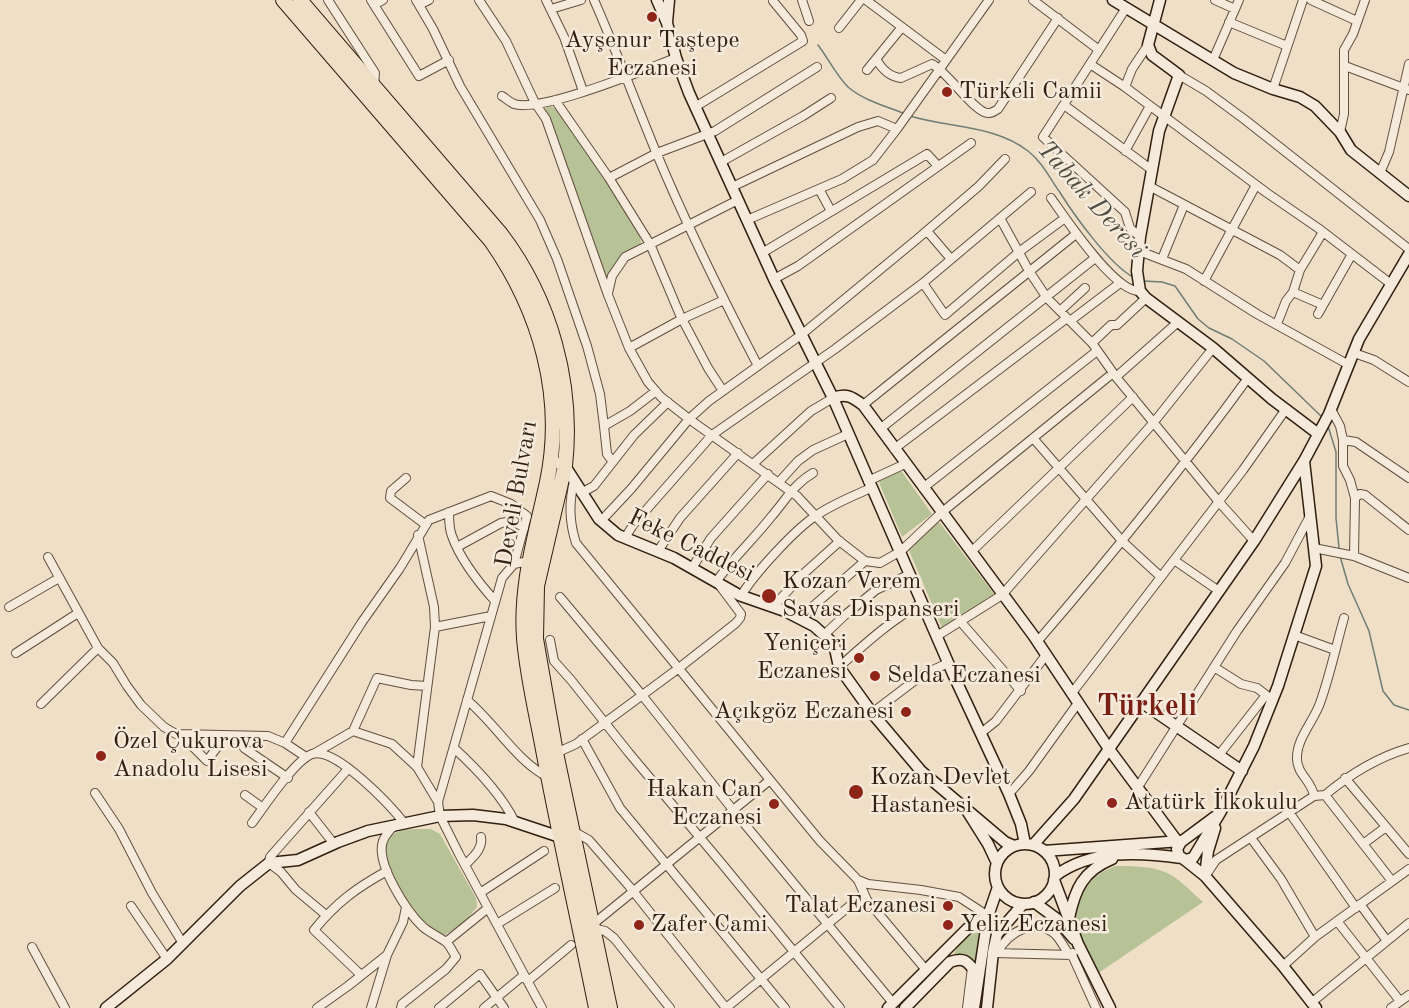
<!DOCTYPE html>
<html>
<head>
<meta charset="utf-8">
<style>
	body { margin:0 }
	canvas { display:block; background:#f0dfc7 }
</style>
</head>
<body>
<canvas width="1409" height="1008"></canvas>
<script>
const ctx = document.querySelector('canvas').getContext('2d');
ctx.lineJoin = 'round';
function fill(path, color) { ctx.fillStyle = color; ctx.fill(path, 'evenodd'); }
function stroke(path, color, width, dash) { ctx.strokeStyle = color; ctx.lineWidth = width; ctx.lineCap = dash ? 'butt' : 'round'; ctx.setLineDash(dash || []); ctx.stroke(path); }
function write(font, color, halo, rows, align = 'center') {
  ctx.font = font + ' "Old Standard TT",serif'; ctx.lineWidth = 5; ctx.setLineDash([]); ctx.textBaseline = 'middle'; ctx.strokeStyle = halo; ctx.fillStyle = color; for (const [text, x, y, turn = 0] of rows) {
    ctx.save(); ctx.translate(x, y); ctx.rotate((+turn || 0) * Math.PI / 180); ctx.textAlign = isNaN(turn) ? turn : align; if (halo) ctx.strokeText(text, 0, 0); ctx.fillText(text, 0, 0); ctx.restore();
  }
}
fill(new Path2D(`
	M549,105L557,110L603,174L640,237L641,243L620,258L607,281L581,212L551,120L545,109Z
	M898,472H902L932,514L902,537L878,480Z
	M937,522L940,523L994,594L942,628L908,548Z
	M422,829H431L440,834L476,898L477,907L463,924L445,935C433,930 422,923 414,913C405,901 378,854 387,840C394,829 411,829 422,829Z
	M1115,866C1130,866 1148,866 1162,871C1178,876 1191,892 1203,902L1097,974C1091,962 1073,928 1072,917C1070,893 1095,874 1115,866Z
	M970,932L979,933L975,964L964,955L954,954L959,944Z`), '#b7c297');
stroke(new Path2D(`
	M818,45C828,58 836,75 848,87C863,100 885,106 903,113
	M910,116C949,128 995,125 1028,151C1042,162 1049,177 1059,191C1074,215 1109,264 1133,277
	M1143,281L1162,282L1175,286L1198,319L1209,328L1232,339L1264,361L1322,417
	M1328,426L1336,452V518L1339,548
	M1340,556L1348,584L1369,631L1383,691L1394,705L1409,710`), '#707d75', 1.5);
const street = new Path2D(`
	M328,0L375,73L374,86
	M371,0L419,76L449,60
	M416,0L433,29L460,86L540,220L557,259L587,346L600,394L604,426
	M479,0L506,41L535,103L546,119L608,295L629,348L648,382L661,397L689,419L797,496L838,540L865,561L880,563L901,551L941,513L1113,373
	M546,0L564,37L583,91
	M594,0C616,50 635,101 656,152C686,224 722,297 758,366
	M802,0L809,21
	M866,0L946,60
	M1033,0L1099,50
	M1215,0L1235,9
	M1311,0L1357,21
	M374,5L383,0
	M419,5L429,0
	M1126,8L1043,137L1125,212L1130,228L1140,237
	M551,9L581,0
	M1229,22L1287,46
	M839,28L861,0
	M876,59C882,69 889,77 901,78L932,64C947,71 976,115 989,113C992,113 995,111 998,109L1058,18
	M1213,60L1239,0
	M1090,64L1125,87L1267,193L1318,228L1391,284
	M1345,66L1409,90
	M867,70L902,27
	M1179,75L1206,91L1244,119L1409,249
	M1125,87L1132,69L1148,45
	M1273,89L1303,0
	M502,96C505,98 510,102 514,104C541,113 646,69 676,58
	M555,100L609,178L650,244L680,315L708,368L723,391
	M1064,105L1152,170
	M695,107L803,41L801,35L773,1
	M1340,132L1344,114V50L1353,34L1365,0
	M1125,151L1150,106
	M721,162L803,116L831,98
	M1380,173L1389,152L1409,64
	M609,178L657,153L715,131L817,67
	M1149,186L1280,255L1300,270
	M732,187L858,127L878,121L897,129
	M819,189L831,211
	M1051,198C1066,219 1115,293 1140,291
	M1000,218L1029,271L1047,298L1092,343L1116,377L1219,502L1254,541
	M747,220L842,179L873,160L897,129L989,0
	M927,231L951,259
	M1139,251L1186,269L1257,314L1349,365
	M762,253L927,154L938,166
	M1162,259L1184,205
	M774,279L798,266L971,143
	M1204,281L1256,185
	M923,283L945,315L1019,252L1065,218
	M1293,292L1323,305
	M608,293L612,276L625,257L738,200
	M1060,311L1085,288
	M1318,314L1352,254
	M1070,321L1120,283
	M1277,324L1286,301L1293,292L1300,270L1323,232
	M1092,343L1111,325H1117L1146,298
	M629,348L682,319L724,300
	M1354,353L1374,360L1409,382
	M1116,377L1178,322
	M863,405L1076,234
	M1331,409L1340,426L1343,440V466L1350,480L1355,498L1354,556
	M880,429L1095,258
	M1033,438L1123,542L1161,577
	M1343,440L1356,442L1409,478
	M894,449L1067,318
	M613,462L607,454L604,426L630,411L656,391
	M753,464L811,411L833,398
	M406,478L391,491L390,498L426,525
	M574,481C569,503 569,521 576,543L820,841L858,880L868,884L921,890L959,897L988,916
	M868,481L905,464
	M779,482L798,461L813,450L848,434
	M923,488L1097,351
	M581,493L594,486L634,435L668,402
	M1355,498L1360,494L1365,495L1409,530
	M449,512C449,520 449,529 452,536C460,559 479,583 495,601
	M601,521L631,489L689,419L709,401L801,335L916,240L979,186L1005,159
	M418,535L434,607L435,627L417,767L438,802
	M625,538L633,525L712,435L835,349L923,283L1031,192
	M457,547L501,523L513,521L524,528
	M1314,548L1354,556L1409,578
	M658,551L680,518L738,453
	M971,552L1133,397
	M48,557L98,648L113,663L127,686L141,705L164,727L176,734L268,736L285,743L306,757
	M1174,560L1219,591
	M529,561L514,564L502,578L438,802L440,816L459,854L542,1008
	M692,568L711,538L768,474
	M716,582C732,559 753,540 771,517C785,501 794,484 813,473
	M741,596C754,574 795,529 817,515C833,504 853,496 871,488
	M560,597L642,695L733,810L893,1003
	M774,606L801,576L840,541
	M9,607L59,578
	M802,619L811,608L865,561
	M960,621L1021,691
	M435,627L491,616
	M824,635L845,615L876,590L910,574
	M1294,635L1335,650
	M937,636L1002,595L1154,422L1213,348
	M550,640L554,661L571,680L629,753L723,865L840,1008
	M1037,642C1112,555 1181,470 1248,378
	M16,653L78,613
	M839,667C866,643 891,620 922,603
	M1214,667L1241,684L1257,688L1270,698
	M1072,693L1243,470L1286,409
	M467,700C495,723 517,762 548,777
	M41,704L98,648
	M872,713L922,675L948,663
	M353,731L392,744L417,767
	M981,733L996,721L1046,655
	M180,734L207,761L218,746L222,735
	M246,736L244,748L288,778
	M582,739L620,808L785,1008
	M285,743L362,622L400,568L429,520L491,496L511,504L527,516L514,564
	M454,748C477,769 501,794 515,822
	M315,753L353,731L377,678L411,685L427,686
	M556,753L576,744L679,668L736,623L740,618L741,614L720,586
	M1219,755L1266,695
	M1345,778L1409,854
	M1138,787L1237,631L1285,563L1310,516
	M95,793L119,829L152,893L182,942
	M1009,794L1029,771L1078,703
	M245,795L263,808
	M1325,795C1350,774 1378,757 1409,748
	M1314,796C1312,781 1297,774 1297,759C1296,739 1314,721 1320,703C1330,675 1336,646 1344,618
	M309,812L334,844
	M1289,812L1356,908
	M252,823C264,807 295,760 312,754C335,746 391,806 405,824
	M394,826C390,830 385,835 383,841C375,863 407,912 423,927C430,933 438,936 446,942C450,945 453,953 456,957L446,969L402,1004L401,1008
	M573,831L589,840L629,886L726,1008
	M1251,838L1281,879L1315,937
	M1363,844L1386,827
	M465,865C473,857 483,849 481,837
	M1206,875L1216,860L1314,796L1325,795L1392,881
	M858,880L867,900L926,970
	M480,893L544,851
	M1360,904L1387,941
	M131,906L167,959
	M326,915L296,890L281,872L269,863L270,857L348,769
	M1337,921L1400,1001
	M497,924L555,888
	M592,925L770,780
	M593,928L605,931L614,938L670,1008
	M446,942L488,908
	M32,947L65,1008
	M995,953L1072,955
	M997,953C1008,932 1035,916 1056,935C1061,941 1065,948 1069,955
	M1073,953L1072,955L1096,1008
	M1283,966L1315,937L1409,869
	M361,975L314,930C336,903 356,888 387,871
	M528,981L571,945
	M1311,1003L1409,923
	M317,1008L348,986L387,955
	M371,1008L387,955L403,922L406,907
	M439,1008L480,974L504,1008
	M484,1008L524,975
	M726,1008L864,894
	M967,1008L972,967
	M1391,1008L1409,995`);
const secondary = new Path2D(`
	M657,0L667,23L676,58L689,93L774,279L833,398L953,674L1009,794L1021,824L1025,844
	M1113,0L1234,73L1273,89L1300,97L1315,106L1340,132L1351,150L1409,196
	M1160,0L1148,45L1152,55L1179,75L1159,131L1140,237L1137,271L1140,291L1146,298L1213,348L1272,399L1317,433
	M667,22L669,0
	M833,398C847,393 852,397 863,405L1033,635L1109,749L1177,841
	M551,460L565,466L599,519L618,535L674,558L739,595L785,611L814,626L834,644L839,667L872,713L921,771L966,809
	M1141,702L1242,771
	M1220,813L1181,842L1177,849L1179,856L1185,860L1193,858L1220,813L1254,746L1278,686L1316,566L1304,461
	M995 874a30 30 0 1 1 60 0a30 30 0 1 1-60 0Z
	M1033,845L1074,799L1254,541L1304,461L1329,414L1359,339L1409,254
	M1044,851L1181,841
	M1185,860L1205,876L1283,966L1316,1008
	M997,863L988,844L966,809L1005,842L1014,846
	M1055,876C1091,849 1139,852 1182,858
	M1205,876L1208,851L1215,828
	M1054,880L1078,944L1110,1008
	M1034,902L1057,919L1074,939
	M1069,918C1075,889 1083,871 1112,859
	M106,1008L167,959L240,886L269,863L298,860L338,842L368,831L440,816L473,815L506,819L560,837
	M888,1008L967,929L988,916
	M905,1008L950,962C966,956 968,963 978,975
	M974,1008L988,916L998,887
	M987,1008L993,952L997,934L1023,904`);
const highway = new Path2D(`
	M283,0L491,241C540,311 565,397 547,482C536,534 520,584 524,638C527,677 537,716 544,755C560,839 579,923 596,1008
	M300,0L501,234C551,300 574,384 565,466L537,586L536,639L556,753L610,1008`);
stroke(street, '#614f3e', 10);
stroke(secondary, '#311f10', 13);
stroke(highway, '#311f10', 16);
stroke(street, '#f5eadb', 8);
stroke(secondary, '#f5eadb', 10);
stroke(highway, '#f0dfc7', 14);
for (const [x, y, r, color] of [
	[652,17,6,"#8f2418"],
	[947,92,6,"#8f2418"],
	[769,596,8,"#8f2418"],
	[859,658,6,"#8f2418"],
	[875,676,6,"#8f2418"],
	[906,712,6,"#8f2418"],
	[101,756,6,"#8f2418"],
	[856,792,8,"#8f2418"],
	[1112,803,6,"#8f2418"],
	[774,804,6,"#8f2418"],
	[948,906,6,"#8f2418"],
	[639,925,6,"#8f2418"],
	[948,925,6,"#8f2418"]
]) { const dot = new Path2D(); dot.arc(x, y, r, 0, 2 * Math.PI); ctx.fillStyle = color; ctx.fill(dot); stroke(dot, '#f5eadb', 2); }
write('24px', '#311f10', '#f5eadb', [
	["Ayşenur Taştepe",652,41,"center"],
	["Eczanesi",652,69,"center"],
	["Türkeli Camii",959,92],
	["Kozan Verem",782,582],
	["Savas Dispanseri",782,610],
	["Yeniçeri",847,644,"right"],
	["Eczanesi",847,672,"right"],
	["Selda Eczanesi",887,676],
	["Açıkgöz Eczanesi",894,712,"right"],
	["Özel Çukurova",113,742],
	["Anadolu Lisesi",113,770],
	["Kozan Devlet",870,778],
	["Hastanesi",870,806],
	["Hakan Can",762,790,"right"],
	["Eczanesi",762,818,"right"],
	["Atatürk İlkokulu",1124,803],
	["Talat Eczanesi",936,906,"right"],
	["Zafer Cami",651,925],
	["Yeliz Eczanesi",960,925]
], 'left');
write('24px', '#311f10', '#f5eadb', [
	["Develi Bulvarı",517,494,-80],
	["Feke Caddesi",691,546,26]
]);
write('italic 26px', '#504e43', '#f5eadb', [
	["Tabak Deresi",1091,200,48]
]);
write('bold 30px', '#7a1f14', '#f5eadb', [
	["Türkeli",1147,707]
]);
</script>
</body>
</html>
